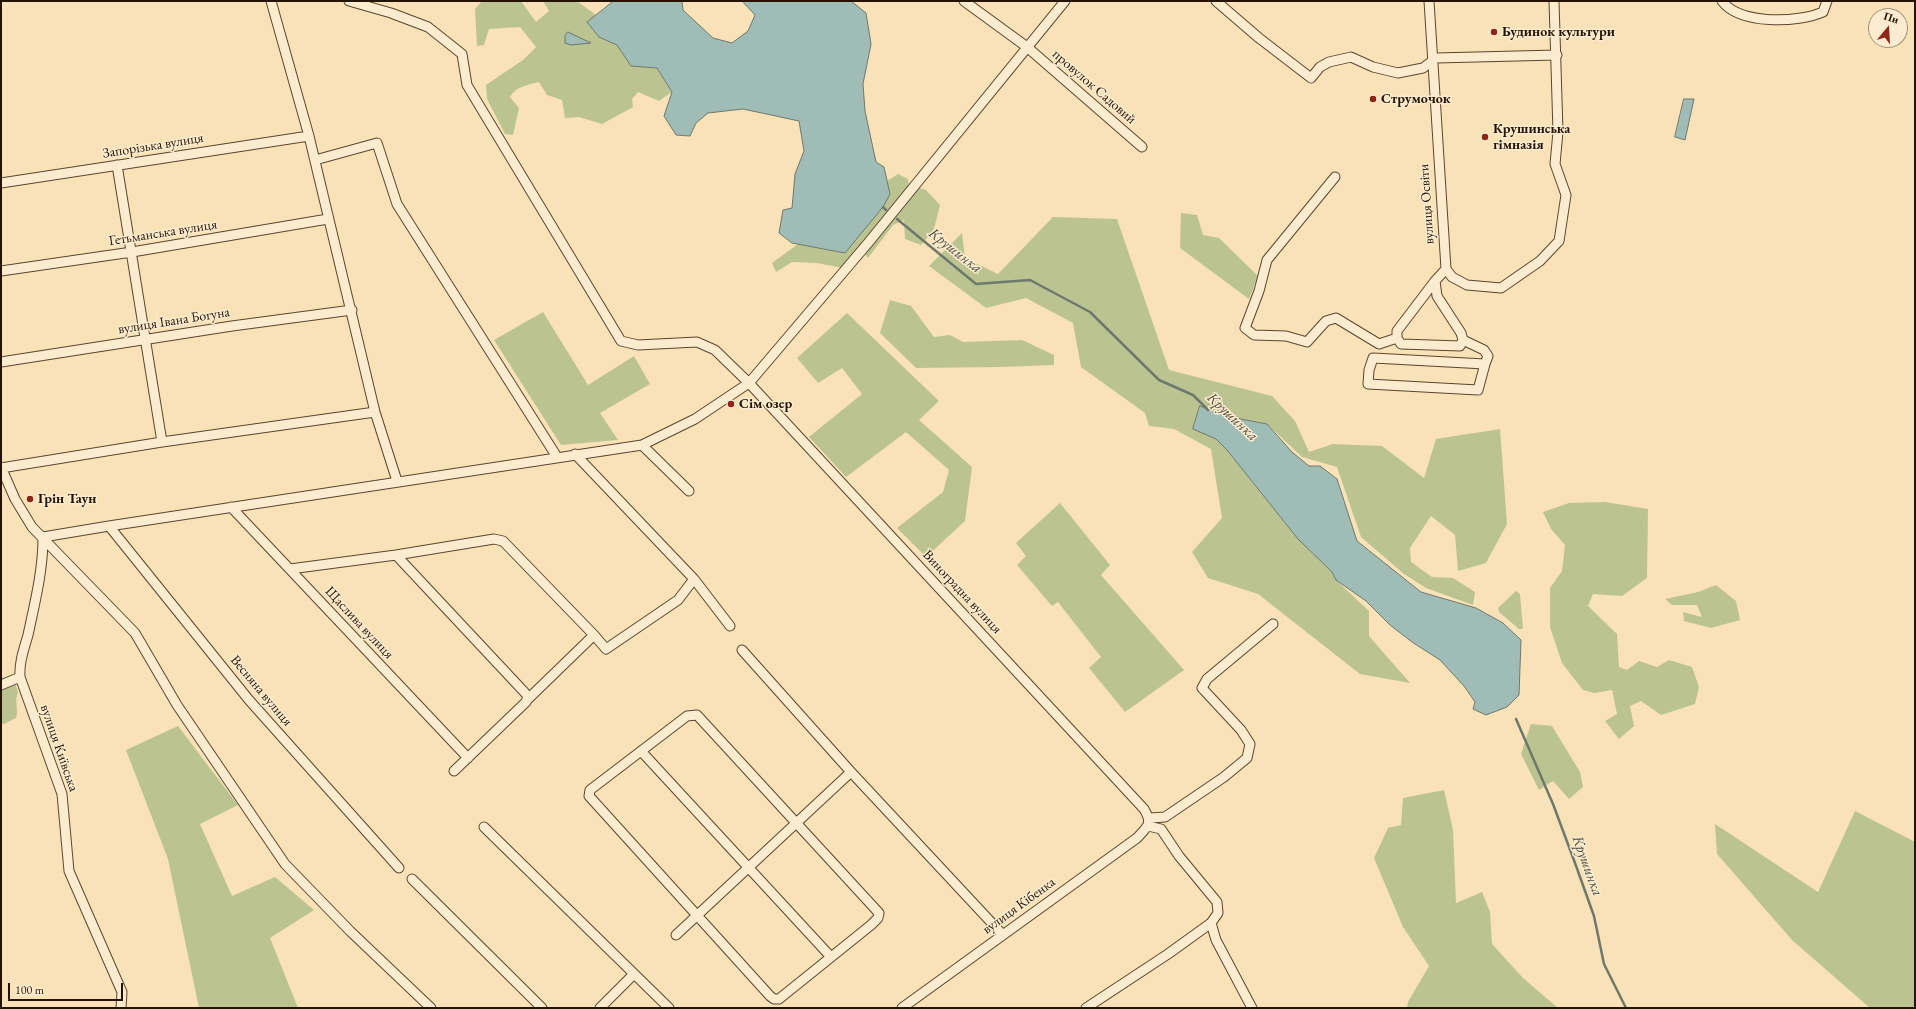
<!DOCTYPE html>
<html>
<head>
<meta charset="utf-8">
<style>
	body { margin:0 }
	#map { position:relative; width:1916px; height:1009px; overflow:hidden; background:#f9e2b7; font-family:"EB Garamond",serif }
	canvas { display:block }
	.frame { position:absolute; inset:0; border:2px solid #251200; pointer-events:none }
	.north { position:absolute; left:1868px; top:8px; width:40px; height:40px; box-sizing:border-box; background:#fbecd0; border:1px solid #a5957d; border-radius:50%; rotate:18deg; font-size:11px; font-weight:700; line-height:16px; text-align:center; color:#251200 }
	.north::after { content:''; display:block; margin:auto; width:14px; height:18px; background:#8f2418; clip-path:polygon(50% 0,100% 100%,50% 72%,0 100%) }
	.scale { position:absolute; left:8px; top:983px; width:115px; height:18px; box-sizing:border-box; border:2px solid #251200; border-top:0; padding-left:5px; font-size:12px; line-height:14px; white-space:nowrap; color:#251200; -webkit-text-stroke:3px #fbecd0; paint-order:stroke }
</style>
</head>
<body>
<div id="map">
<canvas width="1916" height="1009"></canvas>
<div class="frame"></div>
<div class="north">Пн</div>
<div class="scale">100 m</div>
</div>
<script>
const ctx = document.querySelector('canvas').getContext('2d');
ctx.lineJoin = 'round';
function fill(path, color) { ctx.fillStyle = color; ctx.fill(path, 'evenodd'); }
function stroke(path, color, width, dash) { ctx.strokeStyle = color; ctx.lineWidth = width; ctx.lineCap = dash ? 'butt' : 'round'; ctx.setLineDash(dash || []); ctx.stroke(path); }
function write(font, color, halo, rows, align = 'center') {
  ctx.font = font + ' "EB Garamond",serif'; ctx.lineWidth = 3; ctx.setLineDash([]); ctx.textBaseline = 'middle'; ctx.strokeStyle = halo; ctx.fillStyle = color; for (const [text, x, y, turn = 0] of rows) {
    ctx.save(); ctx.translate(x, y); ctx.rotate((+turn || 0) * Math.PI / 180); ctx.textAlign = isNaN(turn) ? turn : align; if (halo) ctx.strokeText(text, 0, 0); ctx.fillText(text, 0, 0); ctx.restore();
  }
}
fill(new Path2D(`
	M482,1H521L536,22L549,11L543,1H577L596,15L587,22L599,37L617,45L631,66L657,68L672,92L659,101L638,92L632,99L633,107L602,124L579,117L565,118L562,100L547,95L539,82C528,85 516,86 510,97L519,108L513,135L505,134L487,99L486,85L523,60L536,47L520,27L489,29L484,45L477,46L475,9Z
	M898,174L908,179L909,184L901,198L843,268L817,263L792,262L776,272L772,263L798,244L845,253L889,194L887,181Z
	M917,187L926,190L940,205L934,229L921,245L905,239L904,220L893,225L868,258L865,254Z
	M1181,213L1197,215L1203,235L1219,238L1258,276L1249,299L1180,248Z
	M1053,217L1117,219L1169,370L1272,396L1295,421L1309,452L1333,444L1382,446L1424,478L1436,439L1500,429L1507,524L1486,563L1458,571L1455,535L1431,516L1410,548L1411,562L1432,577L1453,578L1475,592L1473,605L1426,588L1404,574L1361,537L1337,467L1302,457L1267,424L1230,417L1200,406L1193,429L1216,439L1227,450L1298,539L1332,572L1336,580L1369,611V636L1410,683L1360,674L1258,594L1208,578L1192,552L1222,518L1211,449L1174,429L1149,426L1145,413L1081,367L1073,323L1026,298L986,308L929,266L962,233L965,258L998,274Z
	M890,300L911,306L934,337L950,335L963,342L1022,340L1054,355V365L1001,367L916,368L880,333Z
	M543,312L588,385L634,356L650,384L600,413L618,440L561,445L494,340Z
	M847,313L939,401L919,420L972,467L965,521L926,557L897,528L943,492L949,470L906,432L846,477L809,437L862,394L842,368L818,383L797,358Z
	M1605,502L1648,509L1647,578L1622,596L1593,594L1588,606L1617,634L1619,667L1627,670L1639,661L1657,667L1669,660L1692,667L1699,687L1695,704L1661,715L1641,701L1630,706L1634,726L1619,739L1605,721L1617,714L1612,690L1594,693L1583,690L1562,663L1550,627V588L1562,571L1565,545L1551,529L1543,512L1569,503Z
	M1060,503L1110,565L1101,575L1184,670L1125,712L1089,668L1101,657L1058,602L1052,606L1017,565L1026,556L1016,543Z
	M1716,585L1736,601L1740,620L1711,628L1684,621L1683,612L1702,617L1697,605H1672L1665,599L1698,592Z
	M1516,591L1520,594L1523,629H1519L1499,612L1498,608Z
	M1,676L6,681L15,683L18,692C14,701 19,709 16,718L4,724L1,723Z
	M1531,724L1552,726L1580,772L1583,787L1569,799L1553,781L1539,790L1521,754Z
	M178,726L238,805L200,824L232,896L275,877L314,910L270,938L298,1008H199L168,859L126,750Z
	M1444,790L1453,830L1456,903L1482,892L1490,912L1492,944L1523,978L1558,1008H1407L1408,1002L1429,966L1403,927L1374,858L1388,828L1401,825L1403,798Z
	M1855,811L1915,842V1008H1870L1792,940L1717,854L1715,824L1818,892Z`), '#bbc490');
const water = new Path2D(`
	M610,1H682L683,10L713,38L732,43L748,31L755,15L742,1H851L866,13L871,44L863,84L865,111L876,162L884,167L890,194L883,207L845,253L792,243L779,233L783,210L792,208L795,174L804,151L799,121L743,109L708,113L696,123L690,136L676,135L664,116L672,92L657,68L631,66L617,45L599,37L587,22L611,3Z
	M568,32L591,43L571,45L565,43V36Z
	M1684,99H1694L1685,140L1675,137Z
	M1200,406L1230,417L1267,424L1292,452L1309,466H1320L1337,479L1357,541L1421,592L1476,608L1503,623L1521,640L1519,695L1507,707L1486,715L1473,709L1475,702L1464,686L1440,660L1412,642L1390,625L1366,601L1336,580L1332,572L1298,539L1227,450L1216,439L1193,429Z`);
fill(water, '#a0bcb6');
stroke(water, '#6f786d', 1);
stroke(new Path2D(`
	M883,207L886,210
	M897,219L976,284L1030,280L1090,312L1159,380L1193,395L1208,410
	M1516,719L1553,804L1575,863L1594,916L1604,964L1626,1008`), '#6f786d', 2.5);
const minor = new Path2D(`
	M271,1L309,136L375,412L397,481
	M349,1L391,13L428,27L462,54L467,85L621,341L638,345L697,342L715,350L749,383L1144,809C1153,824 1148,826 1137,838L902,1008
	M964,1L1027,47L1142,147
	M1216,1L1259,38L1311,78L1320,67L1329,62L1351,57L1373,67L1398,73L1423,68L1436,58L1557,55
	M1429,1L1446,269L1452,277L1467,285L1501,288L1540,261L1559,241L1566,195L1555,164L1558,132L1554,1
	M1722,1C1740,25 1798,23 1823,12L1827,1
	M315,160L377,143L397,204L557,457
	M117,165L162,442
	M1335,177L1267,260L1259,291L1245,328L1254,335L1286,336L1307,342L1326,321L1336,318L1379,344L1397,338
	M1,183L309,136
	M1,271L132,252L328,219
	M1435,281L1437,296L1461,333L1463,340L1460,346L1401,344L1397,338V331L1435,281L1446,269
	M1463,340L1484,350L1488,356L1485,364L1373,358L1369,370L1368,384L1478,390L1485,364
	M1,362L232,326L352,310
	M642,445L689,491
	M575,454L694,579L730,626
	M1,467L15,499L32,527L135,633L177,705L285,864L350,931L431,1008
	M1,468L162,442L375,412
	M231,507L468,758
	M109,526L249,700L399,868
	M43,537L109,526L642,445L695,419L749,383L868,243L1065,1
	M43,537C43,571 35,602 28,635C24,649 19,662 20,677L62,794L69,871L122,992L121,1008
	M396,555L494,539L503,541L594,635L528,699
	M290,569L396,555L528,696L526,702L454,771
	M594,635L606,649L678,600L694,579
	M742,650L851,772L1003,935
	M1,685L20,677
	M697,715L879,913L878,918L871,925L779,999H774L770,996L589,796L590,790L687,716Z
	M641,751L831,957
	M1150,818L1165,817L1224,777L1247,758L1250,744L1241,730L1202,688L1207,679L1273,624
	M1148,826L1161,829L1179,856L1217,902L1218,913L1211,923L1216,940L1252,1008
	M484,827L669,1008
	M412,879L542,1008
	M676,935L851,772
	M600,1008L634,974
	M1086,1008L1168,954L1211,923`);
stroke(minor, '#5a462e', 11);
stroke(minor, '#fbecd0', 9);
for (const [x, y, r, color] of [
	[1494,32,4,"#8f2418"],
	[1373,99,4,"#8f2418"],
	[1485,137,4,"#8f2418"],
	[731,404,4,"#8f2418"],
	[30,499,4,"#8f2418"]
]) { const dot = new Path2D(); dot.arc(x, y, r, 0, 2 * Math.PI); ctx.fillStyle = color; ctx.fill(dot); stroke(dot, '#fbecd0', 1.5); }
write('bold 14px', '#251200', '#fbecd0', [
	["Будинок культури",1502,32],
	["Струмочок",1381,99],
	["Крушинська",1493,129],
	["гімназія",1493,145],
	["Сім озер",739,404],
	["Грін Таун",38,499]
], 'left');
write('14px', '#251200', '#fbecd0', [
	["провулок Садовий",1094,87,41],
	["Запорізька вулиця",153,146,-9],
	["вулиця Освіти",1427,204,-94],
	["Гетьманська вулиця",163,233,-9],
	["вулиця Івана Богуна",174,321,-9],
	["Виноградна вулиця",962,592,47],
	["Щаслива вулиця",359,623,47],
	["Весняна вулиця",261,691,50],
	["вулиця Київська",59,748,71],
	["вулиця Кібенка",1019,906,-36]
]);
write('italic 15px', '#504e40', '#fbecd0', [
	["Крушинка",955,251,38],
	["Крушинка",1232,417,43],
	["Крушинка",1587,866,70]
]);
</script>
</body>
</html>
